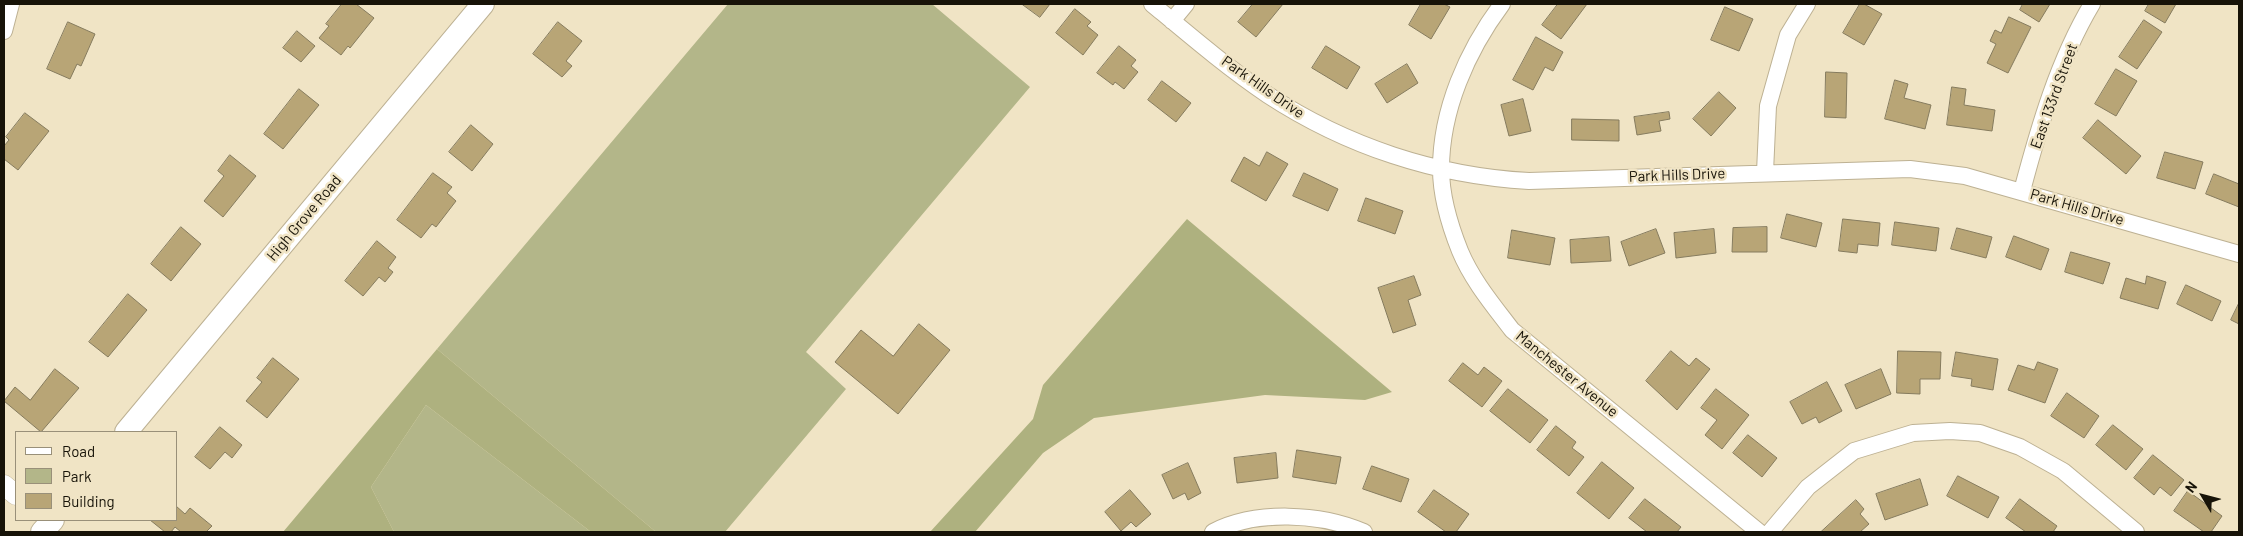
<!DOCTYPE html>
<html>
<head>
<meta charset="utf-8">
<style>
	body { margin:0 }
	#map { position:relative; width:2243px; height:536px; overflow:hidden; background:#f0e4c5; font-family:Barlow,sans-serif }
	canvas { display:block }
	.frame { position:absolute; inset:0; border:5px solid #171308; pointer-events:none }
	.legend { position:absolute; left:15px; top:431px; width:162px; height:90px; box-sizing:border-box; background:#f0e4c5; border:1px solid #999079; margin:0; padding:6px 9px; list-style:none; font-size:15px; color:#171308 }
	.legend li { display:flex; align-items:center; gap:10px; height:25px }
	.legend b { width:25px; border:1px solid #999079 }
	.north { position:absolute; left:2178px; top:471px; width:50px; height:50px; -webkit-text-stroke:4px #f0e4c5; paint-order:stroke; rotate:307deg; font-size:14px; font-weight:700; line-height:20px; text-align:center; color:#171308 }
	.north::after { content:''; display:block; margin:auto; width:18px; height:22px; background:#171308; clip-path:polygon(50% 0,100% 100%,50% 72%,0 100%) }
</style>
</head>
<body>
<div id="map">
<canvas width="2243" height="536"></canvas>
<div class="frame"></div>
<ul class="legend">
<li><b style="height:6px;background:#fff"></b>Road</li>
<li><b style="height:14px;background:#b3b689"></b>Park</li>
<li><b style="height:14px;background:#b8a576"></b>Building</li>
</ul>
<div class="north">N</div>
</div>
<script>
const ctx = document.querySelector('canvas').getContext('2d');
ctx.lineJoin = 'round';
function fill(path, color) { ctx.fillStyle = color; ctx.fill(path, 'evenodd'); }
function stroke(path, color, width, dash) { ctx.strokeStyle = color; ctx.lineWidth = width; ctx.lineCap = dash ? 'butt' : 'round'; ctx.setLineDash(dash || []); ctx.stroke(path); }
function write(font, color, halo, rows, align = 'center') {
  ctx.font = font + ' Barlow,sans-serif'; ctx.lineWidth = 5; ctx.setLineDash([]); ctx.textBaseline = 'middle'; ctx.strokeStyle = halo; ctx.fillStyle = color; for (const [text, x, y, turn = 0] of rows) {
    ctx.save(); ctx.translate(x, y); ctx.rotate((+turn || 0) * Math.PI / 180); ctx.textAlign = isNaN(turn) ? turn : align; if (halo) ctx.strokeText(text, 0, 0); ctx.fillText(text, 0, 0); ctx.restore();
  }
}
fill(new Path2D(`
	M728,4H932L1030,87L806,352L846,389L725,532H656L437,349Z
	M426,405L591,532H394L371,487Z`), '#b3b689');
fill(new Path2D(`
	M1187,219L1392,392L1365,400L1265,395L1094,418L1043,453L975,532H930L1033,419L1043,385Z
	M437,349L656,532H591L426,405L371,487L394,532H283Z`), '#aeb17f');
const building = new Path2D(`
	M342,4H356L374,18L350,48L348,46L341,55L319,38L329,26L326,24Z
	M1022,4H1050L1040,17Z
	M1253,4H1283L1256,37L1238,22Z
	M1421,4H1444L1450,7L1431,39L1409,25Z
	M1558,4H1587L1561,39L1542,25Z
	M1860,4H1864L1882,14L1864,45L1843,33Z
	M2023,4H2050L2039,22L2020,10Z
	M2149,4H2176L2165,23L2145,11Z
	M1725,7L1753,19L1739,51L1711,40Z
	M1075,9L1091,22L1087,26L1098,35L1083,55L1056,33Z
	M2009,17L2031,27L2008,73L1987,63L1996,44L1990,41L1995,30L2001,33Z
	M2144,20L2162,32L2137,69L2119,57Z
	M68,22L95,34L81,66L77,64L70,79L47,69Z
	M558,22L582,41L566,61L572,66L562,77L533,54Z
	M297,31L315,46L301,62L283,48Z
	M1536,37L1563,52L1553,71L1545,67L1533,90L1513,80Z
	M1119,46L1136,60L1131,66L1138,72L1124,89L1115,82L1113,85L1097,73Z
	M1326,46L1360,67L1347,89L1312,68Z
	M1407,64L1418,83L1387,103L1375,84Z
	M2116,69L2137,81L2116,116L2095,104Z
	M1826,72L1847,73L1846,118L1825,117Z
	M1895,80L1908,84L1904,98L1931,105L1925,129L1885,119Z
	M1162,81L1191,103L1176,122L1148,100Z
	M1952,87L1966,89L1964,105L1995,110L1992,131L1947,125Z
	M299,89L319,105L283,149L264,134Z
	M1719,92L1736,108L1711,136L1693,119Z
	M1523,99L1531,131L1509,136L1501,105Z
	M1669,112L1670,119L1659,121L1661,131L1637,135L1634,117Z
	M25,113L49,131L18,170L4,159V146L9,140L6,137Z
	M1572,119L1619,120V141L1572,140Z
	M2098,120L2141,156L2126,174L2083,138Z
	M471,125L493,144L472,171L449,152Z
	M1267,152L1288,164L1266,201L1231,181L1244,157L1259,166Z
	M2165,152L2203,162L2195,189L2157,178Z
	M230,155L256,176L223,217L204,201L224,176L218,171Z
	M433,173L452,187L447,193L456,201L436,227L432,224L421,238L397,220Z
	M1304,173L1338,189L1328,211L1293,196Z
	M2214,174L2239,184V207L2206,194Z
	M1366,198L1403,211L1395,234L1358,221Z
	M1787,214L1822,223L1816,247L1781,238Z
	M1843,219L1880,223L1878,246L1858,244L1857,253L1839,251Z
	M1895,222L1939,228L1936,251L1892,245Z
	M181,227L201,244L171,281L151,264Z
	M1767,227V252H1732L1733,228Z
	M1957,228L1992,237L1986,258L1951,249Z
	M1656,229L1665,253L1629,266L1621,242Z
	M1714,229L1716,253L1676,258L1674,233Z
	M1512,230L1555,238L1550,265L1508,258Z
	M2014,236L2049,249L2041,270L2006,257Z
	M1609,237L1611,261L1571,263L1570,240Z
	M377,241L396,257L388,268L393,272L385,282L379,277L363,296L345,281Z
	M2071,252L2110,263L2103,284L2065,272Z
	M1414,276L1421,295L1408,300L1416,325L1393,333L1378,288Z
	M2147,276L2166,282L2158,309L2120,298L2126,278L2145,284Z
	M2186,285L2221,301L2212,321L2177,304Z
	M128,294L147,310L108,357L89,342Z
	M2239,303V324L2231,320Z
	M919,324L950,350L898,414L835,362L861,330L893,356Z
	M1671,351L1689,366L1696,358L1710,369L1677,410L1646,381Z
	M1898,351L1941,352L1940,379H1920V394L1897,393Z
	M1956,352L1998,359L1993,390L1971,386L1972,379L1952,376Z
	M273,358L299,379L267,418L246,401L262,382L257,378Z
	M2038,362L2058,369L2045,403L2008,390L2018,365L2034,370Z
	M1463,363L1478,375L1484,367L1502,381L1482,407L1449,381Z
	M55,369L79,388L41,432L4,401L15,387L30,400Z
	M1881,369L1891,394L1856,409L1845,385Z
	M1827,382L1842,411L1819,423L1816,417L1802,424L1790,402Z
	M1508,389L1548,420L1530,443L1490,411Z
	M1716,389L1749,415L1722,449L1705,435L1717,420L1701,408Z
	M2067,393L2099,416L2084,438L2051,416Z
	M2113,425L2143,449L2126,470L2096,445Z
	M1556,426L1576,442L1572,448L1584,457L1569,476L1537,450Z
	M220,427L242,445L232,458L225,452L210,469L195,457Z
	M1748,435L1777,458L1762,477L1733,453Z
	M1297,450L1341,457L1336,484L1293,477Z
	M1276,453L1278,478L1237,483L1234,458Z
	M2153,455L2184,480L2171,496L2160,487L2154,495L2134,478Z
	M1602,462L1634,488L1609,519L1577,493Z
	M1188,463L1201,493L1188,500L1185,493L1173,499L1162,475Z
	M1372,466L1409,479L1401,502L1363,489Z
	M1958,476L1999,497L1988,518L1947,496Z
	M1920,479L1928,505L1885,520L1876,494Z
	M1130,490L1151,514L1136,527L1131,522L1121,531L1105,512Z
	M1434,490L1469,514L1456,532H1446L1418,512Z
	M2188,491L2222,516L2211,532H2204L2174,511Z
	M1645,499L1681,527L1677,532H1647L1629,518Z
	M2020,499L2057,526L2053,532H2026L2006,518Z
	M1856,500L1864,509L1860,514L1869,524L1860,532H1821Z
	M176,506L185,514L190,508L212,526L206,532H181L175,527L171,532H165L150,520H176Z`);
fill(building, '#b8a576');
stroke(building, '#857b5e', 1);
const minor = new Path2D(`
	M1152,4C1188,34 1229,69 1268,95C1346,146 1436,176 1529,181L1910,169L1965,176L2239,254
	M1502,4C1467,51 1441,110 1441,169C1441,196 1450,226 1460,251C1472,280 1493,305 1512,330L1759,532
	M1172,21L1186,4
	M4,31L11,4
	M1765,172L1768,106L1788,35L1807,4
	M2022,191C2039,127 2058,61 2092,4
	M1213,532C1256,510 1320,513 1364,532
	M1770,532L1808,487L1854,451L1913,433L1950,431L1980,433L2020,447L2063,471L2136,532`);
const tertiary = new Path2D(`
	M4,485L16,495`);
const secondary = new Path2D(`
	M126,432L483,4
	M42,532L53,520`);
stroke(minor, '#bdb193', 18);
stroke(tertiary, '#bdb193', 21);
stroke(secondary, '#bdb193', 24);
stroke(minor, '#fff', 16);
stroke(tertiary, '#fff', 20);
stroke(secondary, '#fff', 22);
write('15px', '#171308', '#f0e4c5', [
	["Park Hills Drive",1263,87,35],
	["East 133rd Street",2054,96,-70],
	["Park Hills Drive",1677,175,-2],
	["Park Hills Drive",2077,207,16],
	["High Grove Road",304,218,-50],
	["Manchester Avenue",1567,374,39]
]);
</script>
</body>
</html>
